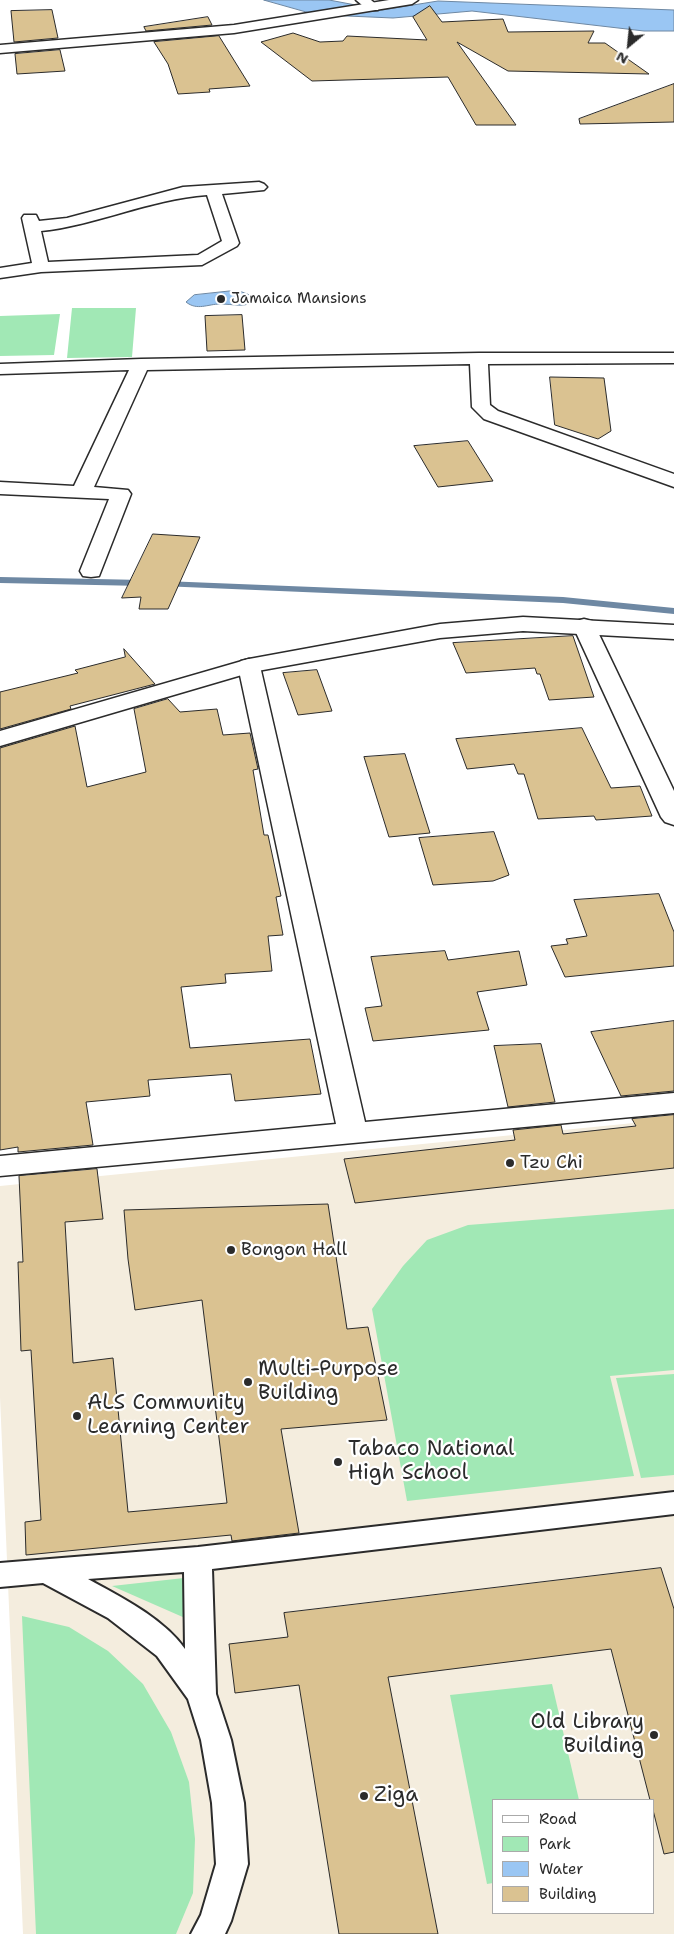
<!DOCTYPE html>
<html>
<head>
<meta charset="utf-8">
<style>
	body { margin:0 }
	#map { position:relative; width:674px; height:1934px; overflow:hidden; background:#fff; font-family:"Shantell Sans",sans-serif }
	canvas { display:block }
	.legend { position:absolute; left:492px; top:1799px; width:162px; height:115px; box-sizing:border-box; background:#fff; border:1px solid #aaa; margin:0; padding:6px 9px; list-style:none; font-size:15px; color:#2b2b2b }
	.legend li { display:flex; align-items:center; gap:10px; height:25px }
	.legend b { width:25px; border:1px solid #aaa }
	.north { position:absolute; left:604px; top:20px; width:50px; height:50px; -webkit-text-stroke:4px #fff; paint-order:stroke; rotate:208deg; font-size:14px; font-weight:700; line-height:20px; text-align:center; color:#2b2b2b }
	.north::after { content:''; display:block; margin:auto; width:18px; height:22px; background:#2b2b2b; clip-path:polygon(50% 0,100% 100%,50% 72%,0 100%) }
</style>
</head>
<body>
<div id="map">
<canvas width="674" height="1934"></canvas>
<ul class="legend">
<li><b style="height:6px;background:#fff"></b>Road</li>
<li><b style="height:14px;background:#a1e8b5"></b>Park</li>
<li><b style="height:14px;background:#9ac6f3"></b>Water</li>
<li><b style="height:14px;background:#dac291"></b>Building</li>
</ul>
<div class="north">N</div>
</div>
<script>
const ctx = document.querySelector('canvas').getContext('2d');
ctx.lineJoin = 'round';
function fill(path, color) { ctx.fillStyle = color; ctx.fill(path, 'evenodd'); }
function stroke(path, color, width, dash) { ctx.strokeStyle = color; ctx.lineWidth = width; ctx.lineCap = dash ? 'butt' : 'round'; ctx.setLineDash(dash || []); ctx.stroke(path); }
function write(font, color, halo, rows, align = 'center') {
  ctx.font = font + ' "Shantell Sans",sans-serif'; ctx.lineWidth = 4.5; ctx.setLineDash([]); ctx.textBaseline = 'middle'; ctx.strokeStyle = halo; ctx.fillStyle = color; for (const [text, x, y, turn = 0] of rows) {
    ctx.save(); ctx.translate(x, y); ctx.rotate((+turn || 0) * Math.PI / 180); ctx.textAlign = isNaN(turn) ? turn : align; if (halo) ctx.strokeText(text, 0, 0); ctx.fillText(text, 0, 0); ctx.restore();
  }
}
fill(new Path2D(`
	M674,1119V1934H23L0,1397V1186ZM493,1800H653V1913H493Z`), '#f4edde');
fill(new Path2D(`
	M72,308H136L132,357L67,358Z
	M60,314L54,355L0,356V316Z
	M674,1209V1370L610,1376L634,1476L407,1501L372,1309L403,1266L427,1240L468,1225Z
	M674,1374V1475L641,1478L616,1378Z
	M184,1578L185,1618L112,1586Z
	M22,1616L69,1627L108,1651L143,1684L171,1732L189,1782L195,1839L193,1893L176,1934H36Z
	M552,1684L579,1800H493V1883L487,1884L450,1695Z`), '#a1e8b5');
const water = new Path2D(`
	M264,0H329L382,10L438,1L674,10V31H644L472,11L393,18L347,16L310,13Z
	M230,291L242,292L255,297L256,301C244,308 234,304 220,304C208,304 197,311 186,302L194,295Z`);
fill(water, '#9ac6f3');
stroke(water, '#6e88a3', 1);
fill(new Path2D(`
	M0,577L143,580L147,583L143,586L0,583Z
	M164,581L563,597L674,608V614L563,603L161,586V582Z`), '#6e88a3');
const building = new Path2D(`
	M430,6L442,22L503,19L508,32L594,31L588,43H605L649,74L508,71L457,42L516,125H476L448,77L312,81L261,42L293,33L320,42L343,41L347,36L427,40L413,17Z
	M52,10L58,38L14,42L11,11Z
	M208,17L212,25L146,31L144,27Z
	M219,36L250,86L209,89L210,92L178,94L168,64L154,42Z
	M60,50L65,71L17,74L15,54Z
	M674,84V122L580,124L579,119Z
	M242,315L245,350L207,351L205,316Z
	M550,377L604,378L611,431L598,439L555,425Z
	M468,441L493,481L438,487L414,446Z
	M153,534L200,537L168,609H139L141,597L122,598Z
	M573,636L594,697L549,700L540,674H537L535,668L466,673L453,643Z
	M124,649L155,684L70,706L71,709L0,729V692L78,673L75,670L125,657Z
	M317,670L332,711L298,715L283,673Z
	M168,699L180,712L217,709L223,735L250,733L258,769L253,770L264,835H268L281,896L276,897L283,935L268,936L272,971L225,974L226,983L181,987L190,1048L310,1039L321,1094L235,1101L231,1074L148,1080L150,1096L86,1102L93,1145L18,1152V1147L0,1150V748L75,726L87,787L146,772L134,709Z
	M582,728L611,788L640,786L652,816L596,820L594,816L538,819L524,774H518L514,764L467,769L456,739Z
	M405,754L430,833L389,837L364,757Z
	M494,832L509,875L493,881L433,885L419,838Z
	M659,894L674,932V966L565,977L551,946L568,944L566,939L587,936L574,900Z
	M445,951L448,960L519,951L527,985L477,992L489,1030L373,1041L365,1008L382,1006L371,957Z
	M674,1021V1091L621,1096L591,1032Z
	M541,1044L555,1102L508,1107L494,1046Z
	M674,1115V1168L355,1203L344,1159L515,1140L513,1130L561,1125L563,1134L636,1126L632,1119Z
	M97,1169L103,1219L65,1222L73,1363L113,1358L128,1512L227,1503L202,1300L135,1310L128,1259L124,1210L328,1204L347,1329L368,1327L387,1420L281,1429L299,1533L232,1541L231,1535L26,1555L25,1522L41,1520L31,1350L21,1351L18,1262H23L19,1176Z
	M661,1568L674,1609V1852L664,1854L653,1810V1800H650L611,1649L388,1677L438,1934H339L299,1685L235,1693L229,1644L288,1637L284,1613Z`);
fill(building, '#dac291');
stroke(building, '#2b2b2b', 1);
const lane = new Path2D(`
	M674,1492V1514L212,1569L216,1694L231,1740L244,1803L248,1864L231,1921L225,1934H191L201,1915L216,1864L212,1803L201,1740L188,1699L157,1656L108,1618L43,1583L0,1587V1563L198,1547ZM184,1572L185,1649C163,1618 121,1597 88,1579Z`);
const street = new Path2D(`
	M356,0H371L379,7L378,10H368Z
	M259,182L264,184L267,187L264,190L222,194L239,243L237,246L202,265L41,272L0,278V268L32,263L22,218L24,215H36L39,221L67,218L183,187ZM207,195L222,241L198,255L48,262L41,231C97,225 150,199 207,195Z
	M479,353H674V363L488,364L490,405L498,411L674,474V487L484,419L472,407L470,364L147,370L94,487L128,490L131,494L99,576L91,577L83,576L80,571L109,499L0,494V482L74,486L129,370L0,374V364L141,359Z
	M584,619L592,621L595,626L674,791V825L665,822L661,817L573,626L576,621Z
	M249,659L257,661L260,666L365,1122L674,1093V1113L0,1176V1156L336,1124L238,666L241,661Z`);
const secondary = new Path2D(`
	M389,0H418L412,4L234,33L0,53V45L234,25Z
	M523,617L674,625V639L523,631L440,638L252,672L0,746V731L249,659L440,624Z`);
stroke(lane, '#2b2b2b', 4);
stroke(street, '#2b2b2b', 3);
stroke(secondary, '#2b2b2b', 3);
fill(lane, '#fff');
fill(street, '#fff');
fill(secondary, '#fff');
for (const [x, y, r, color] of [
	[221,299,5,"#2b2b2b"],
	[510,1163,5,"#2b2b2b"],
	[231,1250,5,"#2b2b2b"],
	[248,1382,5,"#2b2b2b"],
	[77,1416,5,"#2b2b2b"],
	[338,1462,5,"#2b2b2b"],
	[654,1735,5,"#2b2b2b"],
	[364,1796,5,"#2b2b2b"]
]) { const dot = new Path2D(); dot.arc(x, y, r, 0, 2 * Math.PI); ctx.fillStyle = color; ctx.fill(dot); stroke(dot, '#fff', 2); }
write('15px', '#2b2b2b', '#fff', [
	["Jamaica Mansions",231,299]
], 'left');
write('18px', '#2b2b2b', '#fff', [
	["Tzu Chi",520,1163],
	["Bongon Hall",241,1250]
], 'left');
write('21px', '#2b2b2b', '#fff', [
	["Multi-Purpose",258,1370],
	["Building",258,1394],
	["ALS Community",87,1404],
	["Learning Center",87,1428],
	["Tabaco National",348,1450],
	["High School",348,1474],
	["Old Library",644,1723,"right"],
	["Building",644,1747,"right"],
	["Ziga",374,1796]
], 'left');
</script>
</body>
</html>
